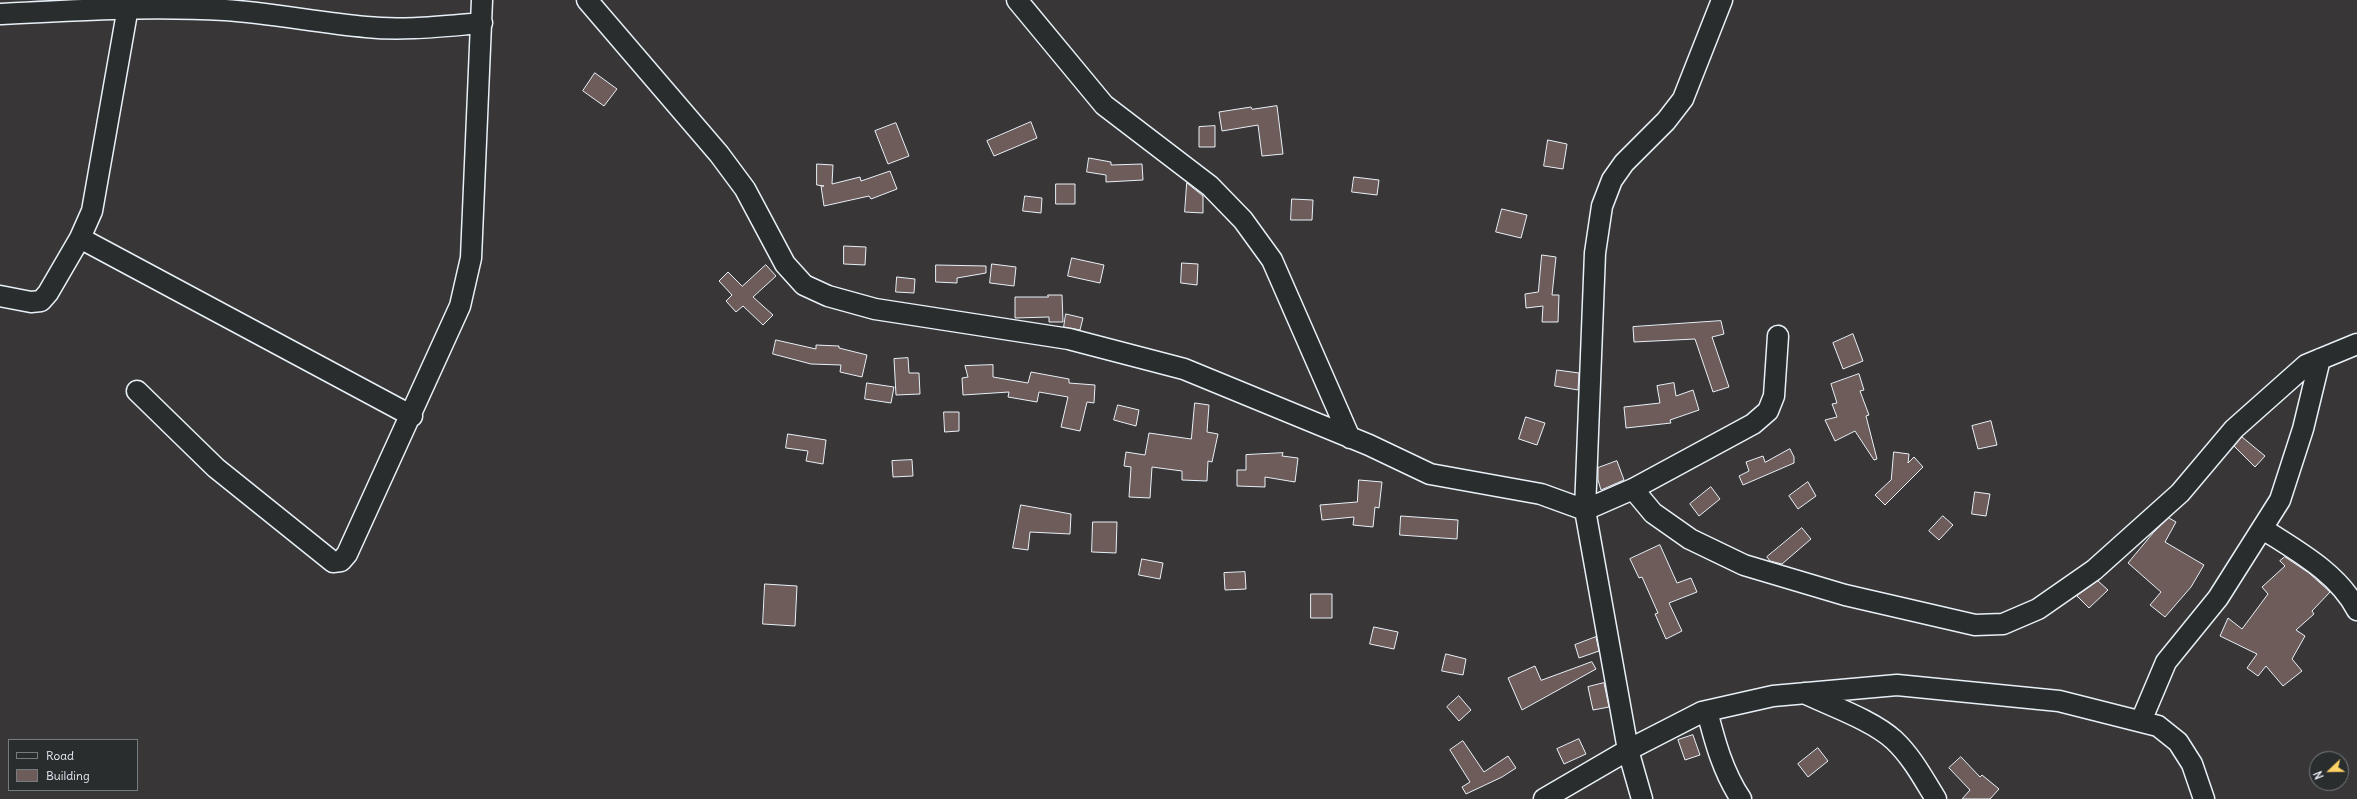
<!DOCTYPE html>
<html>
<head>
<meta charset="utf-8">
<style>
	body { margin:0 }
	#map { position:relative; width:2357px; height:799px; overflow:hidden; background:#383637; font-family:Delius,sans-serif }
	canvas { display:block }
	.legend { position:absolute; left:8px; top:739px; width:130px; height:52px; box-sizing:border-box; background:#2a2d2e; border:1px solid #767b7f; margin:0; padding:5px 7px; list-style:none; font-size:12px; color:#e8f1f8 }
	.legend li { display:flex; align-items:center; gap:8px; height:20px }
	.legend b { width:20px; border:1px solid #767b7f }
	.north { position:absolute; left:2309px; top:751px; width:40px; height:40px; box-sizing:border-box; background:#2a2d2e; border:1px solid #767b7f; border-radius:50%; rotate:248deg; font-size:11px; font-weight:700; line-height:16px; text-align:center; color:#e8f1f8 }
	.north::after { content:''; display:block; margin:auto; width:14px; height:18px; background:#ffd166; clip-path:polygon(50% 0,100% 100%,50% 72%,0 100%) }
</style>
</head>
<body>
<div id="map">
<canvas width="2357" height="799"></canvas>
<ul class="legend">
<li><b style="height:5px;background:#2a2d2e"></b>Road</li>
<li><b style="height:11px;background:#6e5c5a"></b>Building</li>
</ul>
<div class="north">N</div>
</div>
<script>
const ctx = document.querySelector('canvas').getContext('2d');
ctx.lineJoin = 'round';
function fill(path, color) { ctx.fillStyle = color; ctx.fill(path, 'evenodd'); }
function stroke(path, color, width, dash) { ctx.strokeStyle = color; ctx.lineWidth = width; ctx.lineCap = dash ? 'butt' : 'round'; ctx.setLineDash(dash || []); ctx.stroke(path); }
const building = new Path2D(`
	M595,73L617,89L604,106L583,91Z
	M1277,106L1283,154L1262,156L1258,125L1222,131L1219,112L1251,107L1252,109Z
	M1031,122L1037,138L994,156L987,141Z
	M896,123L909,156L888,164L875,131Z
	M1215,126V147H1199V127Z
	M1548,140L1567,144L1563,169L1544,166Z
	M1089,158L1111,162V165L1142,164L1143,180L1106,182V175L1087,172Z
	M817,164L833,165L832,184L860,177L861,181L890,171L897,189L871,199L869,196L824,206L821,186H824L817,185Z
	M1354,177L1379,180L1377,195L1352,192Z
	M1187,183L1203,196V213L1185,212Z
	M1056,184H1075V204H1056Z
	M1025,196L1042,198L1041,213L1023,211Z
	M1292,199L1313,200L1312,220H1291Z
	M1502,209L1527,215L1521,238L1496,232Z
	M844,246L866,247L865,265L844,264Z
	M1542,255L1556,257L1552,295H1559L1558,322H1542L1543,306L1526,308L1525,294L1538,292Z
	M1072,258L1104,265L1100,283L1068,276Z
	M1182,263L1198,264L1197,285L1181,283Z
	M992,264L1016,267L1014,286L990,283Z
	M766,265L776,276L753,297L773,315L763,325L743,306L736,312L726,301L732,295L719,281L728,272L742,286Z
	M936,265L986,266V273L957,278V283L936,282Z
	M897,277L915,279L914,293L896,292Z
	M1048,295H1062L1063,322H1049V317L1015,318V297H1048Z
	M1066,314L1083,318L1080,330L1064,327Z
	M1721,321L1724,334L1712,337L1729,387L1713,392L1695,339L1634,342L1633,327Z
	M1853,334L1863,361L1843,369L1833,343Z
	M776,340L816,349V345L839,346V348L867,355L862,377L840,372L841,365L811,364L773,354Z
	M908,358L909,373H919L920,394L896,395L894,359Z
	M993,365V377L1028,383L1031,372L1069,379V383L1095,385L1094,403L1087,402L1080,431L1061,427L1068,397L1039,392L1037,402L1008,397L1009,392L963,395L962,378L968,377L965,366Z
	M1557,370L1579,373L1578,390L1555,386Z
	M1859,374L1864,390L1860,391L1869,415L1866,416L1877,459L1874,460L1855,431L1835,441L1825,420L1837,417L1832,404L1837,403L1831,384Z
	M867,383L894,387L891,403L865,399Z
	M1674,383L1676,396L1693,390L1699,410L1670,420L1671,423L1626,428L1624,407L1660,403L1657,386Z
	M1195,403L1209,405L1207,432L1218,434L1212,462L1208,461L1207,481L1182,480V471L1152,467L1150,498L1129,497L1131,467L1124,466L1126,452L1145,455L1149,433L1191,439Z
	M1118,405L1139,410L1136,426L1114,420Z
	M944,412H959V431L945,432Z
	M1526,417L1545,423L1537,445L1519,439Z
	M1991,421L1997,445L1978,449L1972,426Z
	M788,434L826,440L823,464L806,461L808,451L786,448Z
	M2242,437L2265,456L2255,467L2234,446Z
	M1790,449L1794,457V463L1743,485L1739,476L1749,471L1746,462L1763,456L1765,462Z
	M1894,452L1909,454L1908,463L1914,457L1923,467L1885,505L1875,495L1891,480Z
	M1283,453L1282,456L1298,458L1295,482L1265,477V487L1237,486V470H1246V455Z
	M912,460L913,476L893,477L892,461Z
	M1617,461L1624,480L1601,490L1598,480V468Z
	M1359,480L1382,482L1379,508L1375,507L1373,527L1353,525L1354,517L1322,520L1320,505L1357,502Z
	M1808,482L1816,496L1798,509L1789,496Z
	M1711,487L1720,499L1699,516L1690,504Z
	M1975,492L1990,494L1986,516L1972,514Z
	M1021,505L1071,514L1070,534L1030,532L1028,550L1013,548Z
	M1401,516L1458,520L1457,539L1400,535Z
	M1943,516L1953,525L1939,540L1929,531Z
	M2169,518L2176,522L2165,542L2204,565L2191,587L2165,617L2150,605L2161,592L2128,563L2153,533Z
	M1093,522H1117L1116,553L1092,552Z
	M1802,528L1811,539L1782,564L1770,561L1767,557Z
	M1660,545L1677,583L1691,578L1697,592L1669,603L1682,631L1666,639L1655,614L1658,613L1642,577L1639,578L1630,559Z
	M2285,557L2309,573L2330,592L2312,611L2314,614L2296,630L2305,636L2292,659L2302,671L2283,686L2266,666L2258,676L2247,668L2257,654L2220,636L2228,618L2242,629L2268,594L2262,587L2285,566L2280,561Z
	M1142,559L1163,563L1160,579L1139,575Z
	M1245,572L1246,589L1225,590L1224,573Z
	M2098,581L2108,590L2089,608L2077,596Z
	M765,584L797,586L795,626L763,624Z
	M1311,594H1332V618H1311Z
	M1374,627L1398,632L1394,649L1370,644Z
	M1596,637L1599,651L1579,658L1575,645Z
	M1446,654L1466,659L1463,675L1442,671Z
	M1592,662L1596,669L1522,710L1508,678L1535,666L1541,680Z
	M1604,683L1609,707L1593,710L1588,687Z
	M1459,696L1471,710L1459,721L1447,707Z
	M1693,735L1700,755L1685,760L1678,740Z
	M1579,739L1586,754L1564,764L1557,749Z
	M1463,741L1484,772L1508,756L1516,768L1502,777L1466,794L1462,787L1470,782L1450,750Z
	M1818,748L1828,761L1808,777L1798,764Z
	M1961,757L1980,777L1982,775L1999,789L1990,799H1962L1970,790L1949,768Z`);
fill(building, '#6e5c5a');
stroke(building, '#e8f1f8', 1);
const street = new Path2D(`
	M587,0L719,154L745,189L785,264L804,285L828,296L875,309L1069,339L1184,369L1369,445L1430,474L1541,494L1585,510L1633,489L1753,424L1768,411L1774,396L1778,336
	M1017,0L1104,105L1210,186L1243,220L1272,260L1350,438
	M0,14C75,10 149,6 225,10C272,13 319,23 366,27C404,31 444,26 482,23
	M80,238L412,416
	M0,296L31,302L41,301L48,293L80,238L92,211L128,7
	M137,391L216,468L333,562L341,561L347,554L460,306L471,258L482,0
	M1633,489L1653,513L1690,539L1744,565L1845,595L1975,625L2003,624L2038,609L2094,570L2180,493L2234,429L2306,365L2357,344
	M2263,529C2297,551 2338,573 2357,610
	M1804,693C1831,706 1872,720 1894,740C1912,757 1923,778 1936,799
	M1707,711C1715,742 1723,772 1741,799
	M2141,721L2166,662L2218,598L2280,500L2303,429L2320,359
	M1544,799L1628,750L1702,712L1773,696L1897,685L2059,701L2158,726L2178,742L2192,764L2204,799
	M1642,799L1628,750L1585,510L1595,253L1602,206L1612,180L1624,163L1666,121L1683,99L1722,0`);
stroke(street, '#e8f1f8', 23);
stroke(street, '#2a2d2e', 20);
</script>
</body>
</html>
